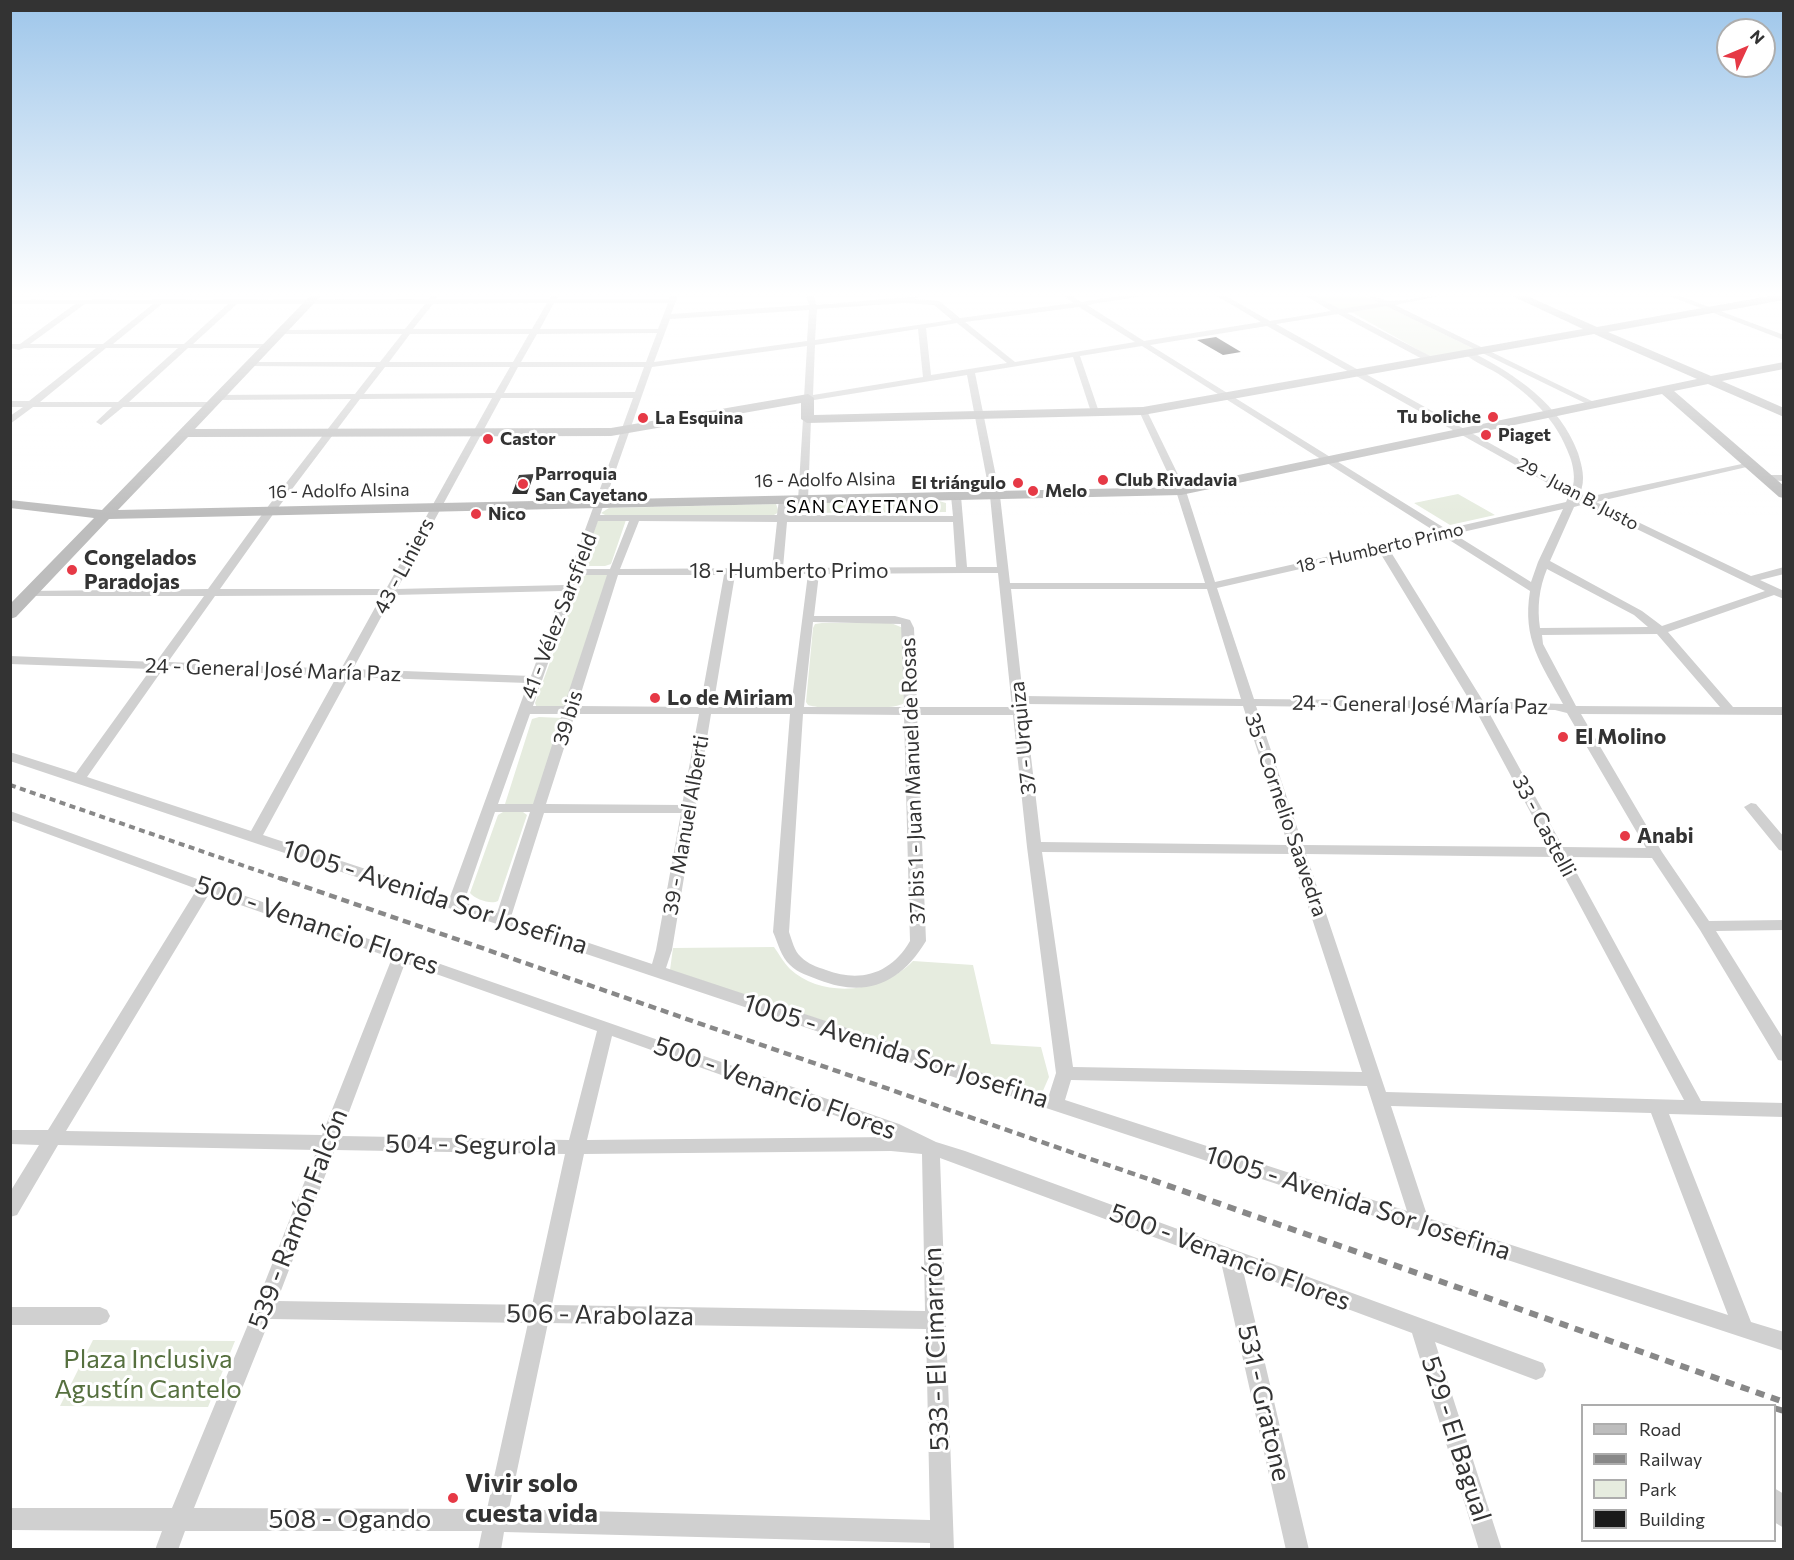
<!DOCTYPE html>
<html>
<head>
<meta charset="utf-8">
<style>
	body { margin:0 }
	#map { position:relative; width:1794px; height:1560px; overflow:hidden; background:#fff; font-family:Commissioner,sans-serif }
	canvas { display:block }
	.frame { position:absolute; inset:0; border:12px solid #333; pointer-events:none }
	.legend { position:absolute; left:1581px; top:1404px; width:195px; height:138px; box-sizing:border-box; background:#fff; border:2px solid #adadad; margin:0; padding:8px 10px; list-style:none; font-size:18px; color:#333 }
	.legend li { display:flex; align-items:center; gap:12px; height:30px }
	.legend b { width:30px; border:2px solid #adadad }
	.north { position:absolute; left:1716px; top:18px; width:60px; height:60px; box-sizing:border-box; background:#fff; border:2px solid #adadad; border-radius:50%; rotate:46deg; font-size:16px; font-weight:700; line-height:24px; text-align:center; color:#333 }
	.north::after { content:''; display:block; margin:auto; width:21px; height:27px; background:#e63946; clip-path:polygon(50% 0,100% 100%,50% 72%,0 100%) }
</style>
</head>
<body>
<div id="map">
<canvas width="1794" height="1560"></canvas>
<div class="frame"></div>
<ul class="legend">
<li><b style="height:8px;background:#bdbdbd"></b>Road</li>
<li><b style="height:8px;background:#888"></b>Railway</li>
<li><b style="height:16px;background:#e6ecdf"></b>Park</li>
<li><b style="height:16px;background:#1a1a1a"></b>Building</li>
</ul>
<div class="north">N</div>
</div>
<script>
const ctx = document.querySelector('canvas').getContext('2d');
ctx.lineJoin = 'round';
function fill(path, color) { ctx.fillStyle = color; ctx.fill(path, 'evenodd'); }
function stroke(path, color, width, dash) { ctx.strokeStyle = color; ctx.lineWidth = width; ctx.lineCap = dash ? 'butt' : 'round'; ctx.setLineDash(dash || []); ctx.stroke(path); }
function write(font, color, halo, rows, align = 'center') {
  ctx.font = font + ' Commissioner,sans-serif'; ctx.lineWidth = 6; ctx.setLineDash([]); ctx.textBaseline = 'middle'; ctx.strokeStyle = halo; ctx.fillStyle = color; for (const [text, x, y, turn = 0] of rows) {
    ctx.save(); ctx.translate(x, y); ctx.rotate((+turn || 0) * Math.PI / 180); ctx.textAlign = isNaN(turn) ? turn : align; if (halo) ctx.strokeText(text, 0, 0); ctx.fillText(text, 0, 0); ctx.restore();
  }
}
fill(new Path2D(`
	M1312,296H1366L1474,349L1436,357L1429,356L1353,313L1340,310Z
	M1458,494L1495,515L1450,525L1414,503Z
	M939,501L946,503V512L790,513L791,504L796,502Z
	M776,504L779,512L774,515H605L601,513L609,508Z
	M598,520H626L611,564L605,566H585L582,564Z
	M609,574L565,707L537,708L535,703L582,575Z
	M822,623H891L903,628L904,703C894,711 821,710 808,705L806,702L813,628L815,624Z
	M539,717L562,718L536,805L505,804L532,719Z
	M503,812H523L527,815L498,901C491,905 475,899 470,893L498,815Z
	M774,947C779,954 784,963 790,969C824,1000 883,992 913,961L973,965L991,1044L1041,1047L1049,1077L1042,1093L670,970L673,948Z
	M93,1340L235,1341L208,1407L60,1406Z`), '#e6ecdf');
fill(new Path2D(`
	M1216,337L1241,352L1223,355L1197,340Z
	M534,474L527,494H512L519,475Z`), '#1a1a1a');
fill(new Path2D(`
	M431,296H437L436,299H550L551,296H558L557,299H669L670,296H678L671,314L809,305L806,296H814L816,305L920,296L915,299L939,301L960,318L1073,303L1064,296H1073L1081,302L1119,296H1141L1087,305L1144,341L1261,322L1217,296H1226L1270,321L1331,311L1306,296H1315L1340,309L1379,303L1367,296C1376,296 1383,301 1390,301C1407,301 1423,296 1439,296L1395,305L1598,404L1591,406L1386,306L1347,313L1434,358V362H1428L1338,314L1276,324L1572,489C1576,480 1573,465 1570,457C1557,420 1530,394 1497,373C1487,367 1474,362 1465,354L1472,352C1516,375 1560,404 1578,453C1582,466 1586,480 1580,493L1588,497L1751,462V466L1596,502L1751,576L1784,567V574L1760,580L1784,591V599L1774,595L1668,632L1733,707H1784V715L1581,714L1662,852L1709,921L1784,920V930L1716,931L1784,1040V1061L1778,1060L1700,930L1652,858L1568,857L1701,1101L1784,1103V1117L1669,1114L1751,1322L1784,1332V1351L1049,1109L10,761V752L76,773L151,669L10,664V656L156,662L204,596H31L27,595V591L208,589L266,509L351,399L218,400L214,397L215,395L355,394L376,367L251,366L247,364L251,362H380L402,334H281L277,332L281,330L405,329L425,304H237L193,344H267L271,346L270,348H188L129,402H211L215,405L214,407H123L101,425L96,422L112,407H33L10,424V416L23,407H10V401H29L96,348H24L19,350L10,348V344H20L75,304H10V300L429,299ZM547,303L532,329H413L433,304ZM554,303H668L658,329H540ZM905,303L934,305L952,320L815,340L817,309ZM85,304H153L103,344H30ZM162,304H228L184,344H113ZM1079,307L1135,342L1015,362L965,322ZM809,310L807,341L654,362L670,319ZM957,323L1007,363L931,375L926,328ZM1267,326L1569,495L1566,502L1446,529L1150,345ZM918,329L923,377L813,395L815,345ZM657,333L646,362H521L537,334ZM410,334H529L513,362H389ZM807,346L804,398L808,401L967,375L990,496L997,567H967L961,496L956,493L951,496L953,516L788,515L789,500L784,497L779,500L777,515H600L652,367ZM1142,346L1436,532L1215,582L1186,491L1147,411L1143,408L1139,411L1176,491L1205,583H1010L1000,496L975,373L1073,357L1091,412L1095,415L1099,412L1080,356ZM106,348H178L118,402H40ZM385,367H510L495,393L364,394ZM518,367H644L635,392L504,393ZM492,398L386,589H220L274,513L360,399ZM501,398H633L565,585L397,589ZM1585,504L1746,582L1765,591L1662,626L1642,611L1550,561L1574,507ZM1563,509L1538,562L1531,582L1454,534ZM598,521H629L610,569H581ZM639,521L777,522L772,568L620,569ZM787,522H953L956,567L783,568ZM1443,536L1530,591C1522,640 1541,663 1563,704L1483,701L1389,549ZM1379,551L1470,701L1254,699L1217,588ZM1547,569L1634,615L1648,627L1540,628C1537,608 1539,588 1547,569ZM965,573H998L1012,707H917L914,628L910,620L895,616H814L819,574ZM808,574L791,707H713L735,575ZM579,575H607L564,706H533ZM618,575H724L700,707L577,706ZM1011,589H1207L1241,699L1023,696ZM562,591L531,676L353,669L393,595ZM382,595L341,669L168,662L215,596ZM813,622L901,624L904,707H804ZM1657,634L1720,707L1576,706L1543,644L1542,635ZM163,669L337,676L251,831L87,777ZM349,677L528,683L450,897L263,835ZM1024,704L1243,706L1288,845L1041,842L1026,714L1027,711ZM1256,706L1475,709L1549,847L1303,845ZM1487,709L1555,710L1567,713L1646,848L1563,847ZM530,714H562L533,804H498ZM575,714H699L682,805L546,804ZM711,714H790L773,932C778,943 781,957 790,965C798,973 809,976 819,980C866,998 900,984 926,941L917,715H1013L1027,847L1056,1073L1049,1095L666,968L672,950ZM803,714L904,715L910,941C891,974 860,983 826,970C817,967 808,964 801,957C794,951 792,940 789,932ZM495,812H530L497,913L464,902ZM544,813H681L656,950L652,964L511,917ZM1042,852L1291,854L1362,1072L1073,1067ZM1306,854L1554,857L1684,1100L1386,1092ZM1071,1080L1367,1086L1407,1211L1065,1100ZM1391,1106L1651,1113L1728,1315L1428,1218Z
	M1669,296H1680L1784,335V340Z
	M807,416L811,419L808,500L803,503L798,500L803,419Z
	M1766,475H1784V481L1763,480V476Z
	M1751,803L1756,804L1784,837V851L1779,850L1744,807Z
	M10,811L211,884L899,1124L936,1142L965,1151L1543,1363L1546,1370L1543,1377L1536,1380L1435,1342L1502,1550H1479L1412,1333L1243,1270L1309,1550H1286L1221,1262L940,1158L954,1550H930V1543L504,1532L501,1550H478L482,1531H185L178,1550H155L162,1531L10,1530V1508H172L254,1310L317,1150L58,1145L17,1215L10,1217V1192L39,1145L10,1144V1130H48L197,889L10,820ZM209,894L392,958L322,1135L66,1131ZM405,963L597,1031L569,1140L340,1136ZM612,1036L887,1134L892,1137L587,1140ZM335,1150L565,1154L532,1305L277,1301ZM891,1151L922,1154L925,1311L552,1305L584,1154ZM270,1319L528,1323L487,1509L194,1508ZM548,1323L926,1329L930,1520L509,1509Z
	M10,1307H100L107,1310L110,1316L107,1322L100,1325H10Z
	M1774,1488L1784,1494V1528L1774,1522Z`), '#d0d0d0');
fill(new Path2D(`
	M310,296H321L195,429L611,428L808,394L814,398V415L1143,407L1583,329L1512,296H1527L1597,327L1769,296H1784V300L1608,332L1711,376L1784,362V369L1722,381L1784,408V417L1708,384L1674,391L1784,486V498L1779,497L1662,394L1181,495L109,519L16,617L10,619V604L94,518L10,508V500L102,510ZM1594,334L1697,379L1181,487L118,510L188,437L611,436L801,403V419L807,423L1143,415Z`), '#bdbdbd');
stroke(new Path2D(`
	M10,785L285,880`), '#888', 4, [6, 4.5]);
stroke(new Path2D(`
	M280,878L1157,1182`), '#888', 4.5, [8, 5]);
stroke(new Path2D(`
	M1152,1180L1784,1402
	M1774,1408L1784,1411`), '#888', 6, [9, 7]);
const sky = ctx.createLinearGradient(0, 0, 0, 515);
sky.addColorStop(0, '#9ec6ea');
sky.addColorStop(0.57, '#fff');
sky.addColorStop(1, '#ffffff00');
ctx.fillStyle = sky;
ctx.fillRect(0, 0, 1794, 515);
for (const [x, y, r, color] of [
	[1493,417,6,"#e63946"],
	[643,418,6,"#e63946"],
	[1486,435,6,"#e63946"],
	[488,439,6,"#e63946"],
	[1103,480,6,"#e63946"],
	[1018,483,6,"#e63946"],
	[523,484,6,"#e63946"],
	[1033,491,6,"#e63946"],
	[476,514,6,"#e63946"],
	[72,570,6,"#e63946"],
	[655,698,6,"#e63946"],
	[1563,737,6,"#e63946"],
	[1625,836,6,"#e63946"],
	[453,1498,6,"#e63946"]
]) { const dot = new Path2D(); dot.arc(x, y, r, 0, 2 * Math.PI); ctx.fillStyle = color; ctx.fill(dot); stroke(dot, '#fff', 2); }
write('bold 18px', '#333', '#fff', [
	["Tu boliche",1481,417,"right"],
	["La Esquina",655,418],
	["Piaget",1498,435],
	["Castor",500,439],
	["Parroquia",535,474],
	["San Cayetano",535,495],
	["Club Rivadavia",1115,480],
	["El triángulo",1006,483,"right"],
	["Melo",1045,491],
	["Nico",488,514]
], 'left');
write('18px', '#333', '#fff', [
	["16 - Adolfo Alsina",825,480,-1],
	["16 - Adolfo Alsina",339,491,-1],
	["29 - Juan B. Justo",1578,494,28],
	["18 - Humberto Primo",1380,548,-13]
]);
ctx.letterSpacing = '1.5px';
write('18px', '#000', '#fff', [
	["SAN CAYETANO",863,507]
]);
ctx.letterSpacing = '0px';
write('bold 21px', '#333', '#fff', [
	["Congelados",84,558],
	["Paradojas",84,582],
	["Lo de Miriam",667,698],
	["El Molino",1575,737],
	["Anabi",1637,836]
], 'left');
write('21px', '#333', '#fff', [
	["43 - Liniers",404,566,-62],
	["18 - Humberto Primo",789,571],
	["41 - Vélez Sarsfield",559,616,-69],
	["24 - General José María Paz",273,670,2],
	["24 - General José María Paz",1420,705,1],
	["39 bis",568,718,-73],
	["37 - Urquiza",1023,738,-96],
	["37 bis 1 - Juan Manuel de Rosas",913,781,-92],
	["35 - Cornelio Saavedra",1286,815,71],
	["39 - Manuel Alberti",686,825,-80],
	["33 - Castelli",1544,826,62]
]);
write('26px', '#333', '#fff', [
	["1005 - Avenida Sor Josefina",435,897,18],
	["500 - Venancio Flores",317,925,19],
	["1005 - Avenida Sor Josefina",896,1051,18],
	["500 - Venancio Flores",775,1088,20],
	["504 - Segurola",471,1145,1],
	["1005 - Avenida Sor Josefina",1358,1203,18],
	["539 - Ramón Falcón",298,1219,-69],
	["500 - Venancio Flores",1230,1257,21],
	["506 - Arabolaza",600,1315,1],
	["533 - El Cimarrón",936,1349,-92],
	["531 - Gratone",1264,1403,77],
	["529 - El Bagual",1456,1439,72],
	["508 - Ogando",350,1519]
]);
write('26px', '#56703f', '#fff', [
	["Plaza Inclusiva",148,1359],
	["Agustín Cantelo",148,1389]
]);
write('bold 26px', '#333', '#fff', [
	["Vivir solo",465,1483],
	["cuesta vida",465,1513]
], 'left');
</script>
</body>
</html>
